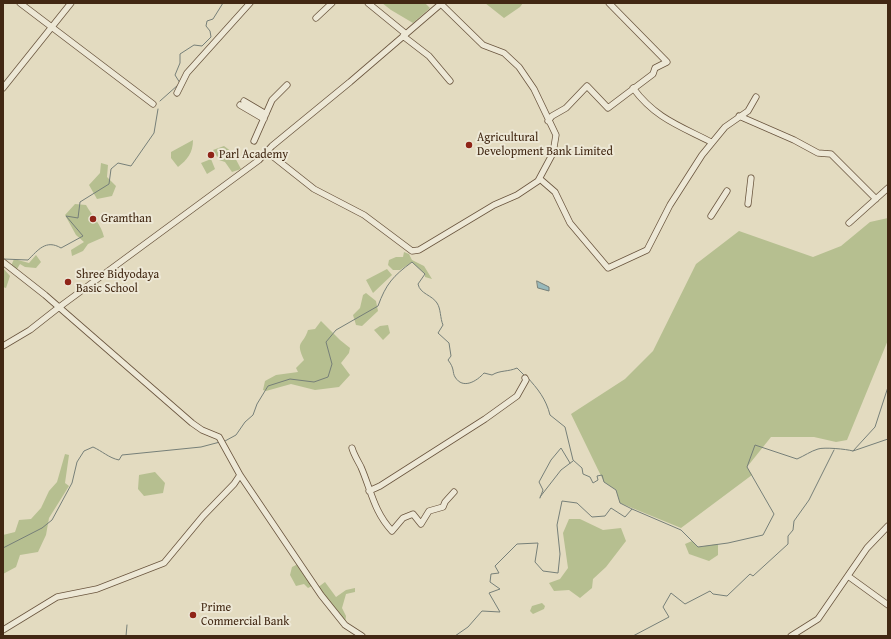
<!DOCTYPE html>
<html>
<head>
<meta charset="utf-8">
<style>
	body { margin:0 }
	#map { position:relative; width:891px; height:639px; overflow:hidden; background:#e3dbc0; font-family:"Gentium Book Plus",serif }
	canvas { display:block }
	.frame { position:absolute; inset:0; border:4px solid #422813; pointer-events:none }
</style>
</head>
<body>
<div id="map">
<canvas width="891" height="639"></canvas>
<div class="frame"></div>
</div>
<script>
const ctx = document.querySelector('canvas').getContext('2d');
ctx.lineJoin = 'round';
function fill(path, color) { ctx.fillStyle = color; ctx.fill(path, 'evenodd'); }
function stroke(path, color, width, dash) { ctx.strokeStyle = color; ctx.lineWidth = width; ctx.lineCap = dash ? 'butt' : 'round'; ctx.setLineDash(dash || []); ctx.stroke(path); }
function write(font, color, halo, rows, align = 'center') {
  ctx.font = font + ' "Gentium Book Plus",serif'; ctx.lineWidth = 4; ctx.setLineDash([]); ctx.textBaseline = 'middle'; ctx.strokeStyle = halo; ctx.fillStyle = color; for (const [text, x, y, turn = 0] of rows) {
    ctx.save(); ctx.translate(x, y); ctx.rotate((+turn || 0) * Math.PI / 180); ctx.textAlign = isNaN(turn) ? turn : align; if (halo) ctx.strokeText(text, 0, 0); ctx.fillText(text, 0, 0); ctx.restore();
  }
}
fill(new Path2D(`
	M382,3H425L430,8L413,23L391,10Z
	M485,3H523L520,7L504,18Z
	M193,140C193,153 187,160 178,167L171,158V152Z
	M224,146L232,152L241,169L232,172L225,162L219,160L213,150Z
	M211,159L215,169L207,174L201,163Z
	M101,163L108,165L107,177L116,186L112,196L97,199L89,185L100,173Z
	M75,204L86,205C92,216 101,224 104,237L88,244L83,251L72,256L71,250L84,242L76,235L65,215Z
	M888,218V340L847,440L836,442L814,437H771L747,467L752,475L681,528L620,503L616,490L604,482L571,414L625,379L653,351L696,264L739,231L813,257L841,246L870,222Z
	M404,252L409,254L412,260L424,266L432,279L425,277V274L412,262L400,270H393L388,265L389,260L396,257H403Z
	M36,255L41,262L36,268L25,267L20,264L17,269L11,266L14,259L29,263Z
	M3,268L10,276L6,288L3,287Z
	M387,269L392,275L373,293L366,280Z
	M366,293L376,301L378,311L362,326L356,325L353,315L360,308L363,295Z
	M321,321L340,340L350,348L349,353L341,363L350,375L339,387L315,390L291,384L266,391L263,390L265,381L276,375L298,372L296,368L304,360C295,340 303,346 308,330L315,329Z
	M388,325L390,333L383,340L374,330L380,326Z
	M65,454L69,455L65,483L69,486L49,518L46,535L38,552L20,555L16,567L3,574V535L15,532L19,520L31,519L41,508L49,491L57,482Z
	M155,472L165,483L163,493L144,496L138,489L139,475Z
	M569,519H580L603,530L621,528L626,541L606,567L593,579L592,588L580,598L569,590L554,591L549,583L560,579L568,568L563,533Z
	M692,541L698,547L718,544V555L709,561L689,554L685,544Z
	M298,564L312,586L308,588L304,584L296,586L290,575L292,567Z
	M325,582L336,597L346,590L355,588V592L346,594L342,608L346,616L345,625L317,588Z
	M542,603L545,606L544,609L533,614L530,611L532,606Z`), '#b6bf90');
const water = new Path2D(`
	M537,281L549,287V291L538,288Z`);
fill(water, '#98b9bb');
stroke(water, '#767f78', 1);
stroke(new Path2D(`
	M180,83L175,75L180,63V54L194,45L202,46L211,37L210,31L206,26L207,21L213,19L223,3
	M160,101L178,85
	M3,259L28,260C38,250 46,239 61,248L83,236L66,216L78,218L80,202L109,184L111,169L118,163L131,166L154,133L158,109
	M527,377C538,389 546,399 550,415L565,427L573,460L582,468L583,474L590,477L593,483L598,480L597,476L602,475L604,482L616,490L620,503L632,509
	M225,441L236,435L245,422L253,415L257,404L268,386L290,379L314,382L328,377L332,364L326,342L336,330L378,306C386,284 393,276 412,262L425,274L418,284C420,294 432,295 437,303C441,309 440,318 443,325L438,333L449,343L451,356L448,360C455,369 452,372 455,377C463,390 477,381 484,373L492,375C500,370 508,372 517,368L524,375
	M853,451L888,439
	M540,497L561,470L573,461
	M540,498L543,490L539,482L551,460L561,448L570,463
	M3,548L42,528L52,520L72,483L77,462L84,451L93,447C102,451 109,458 119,460L122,455L201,447L220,442
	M126,636L127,625
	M455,636L468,627L482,611L500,612L489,593L500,589L490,582L491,574L499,573L495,566L517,544L538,543L535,562L543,571L558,573L560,554L557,525L562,501L577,503L592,517L605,516L611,508L625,517L632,509L681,530L698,547L728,543L763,535L774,514L747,467L755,445L797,459C804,456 811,451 818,449C824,447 846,449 853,451L875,427L888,387
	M633,636L669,617L663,607L671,593L685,604L710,591L713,594L727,596L750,574L753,576L788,544V536L793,530L794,521L809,500L834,450`), '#767f78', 1);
const minor = new Path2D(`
	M20,3L153,104
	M368,3L406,34
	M316,18L332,3
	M403,36L429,56L450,81
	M3,88L71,3
	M633,88C655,118 680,126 711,142
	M177,93L187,73L250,3
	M244,101L266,114
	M240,105L264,119
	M739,116L794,140L818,153L831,154L876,199
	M548,121L552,116L566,108L587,86L608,108L653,74L655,68L667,62L609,3
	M254,141L272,100L287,85
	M266,151L314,189L364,215L412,251L419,250L494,205L517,195L538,181L553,153L556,135L534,89L519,67L504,53L483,45L441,4
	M540,179L555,192L570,223L608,268L647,250L670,205L702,155L725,127L748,111L756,97
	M748,204L751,178
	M711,216L727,191
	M849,223L888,188
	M3,262L45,295L192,423L202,430L219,437L240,475L321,595L345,625L362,636
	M3,346L30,330L58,308L259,160L272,146L350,82L442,3
	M352,448C354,455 358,461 361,467C371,490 374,512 392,531L403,518L413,514L421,524L429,511L443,507L445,502L454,492
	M369,491L380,486L485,419L517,396L526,380L525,378
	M848,576L888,605
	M3,630L57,597L97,589L164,563L203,516L234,484L240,475
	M791,636L818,619L867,548L888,526`);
stroke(minor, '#6a553e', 7);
stroke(minor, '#ede8d6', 5.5);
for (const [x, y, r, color] of [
	[469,145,4,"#8f2418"],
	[211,155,4,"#8f2418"],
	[93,219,4,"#8f2418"],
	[68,282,4,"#8f2418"],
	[193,615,4,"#8f2418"]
]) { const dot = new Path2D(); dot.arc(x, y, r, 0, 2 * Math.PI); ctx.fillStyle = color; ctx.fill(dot); stroke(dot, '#ede8d6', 1.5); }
write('12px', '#422813', '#ede8d6', [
	["Agricultural",477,138],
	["Development Bank Limited",477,152],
	["Parl Academy",219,155],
	["Gramthan",101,219],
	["Shree Bidyodaya",76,275],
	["Basic School",76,289],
	["Prime",201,608],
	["Commercial Bank",201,622]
], 'left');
</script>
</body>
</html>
